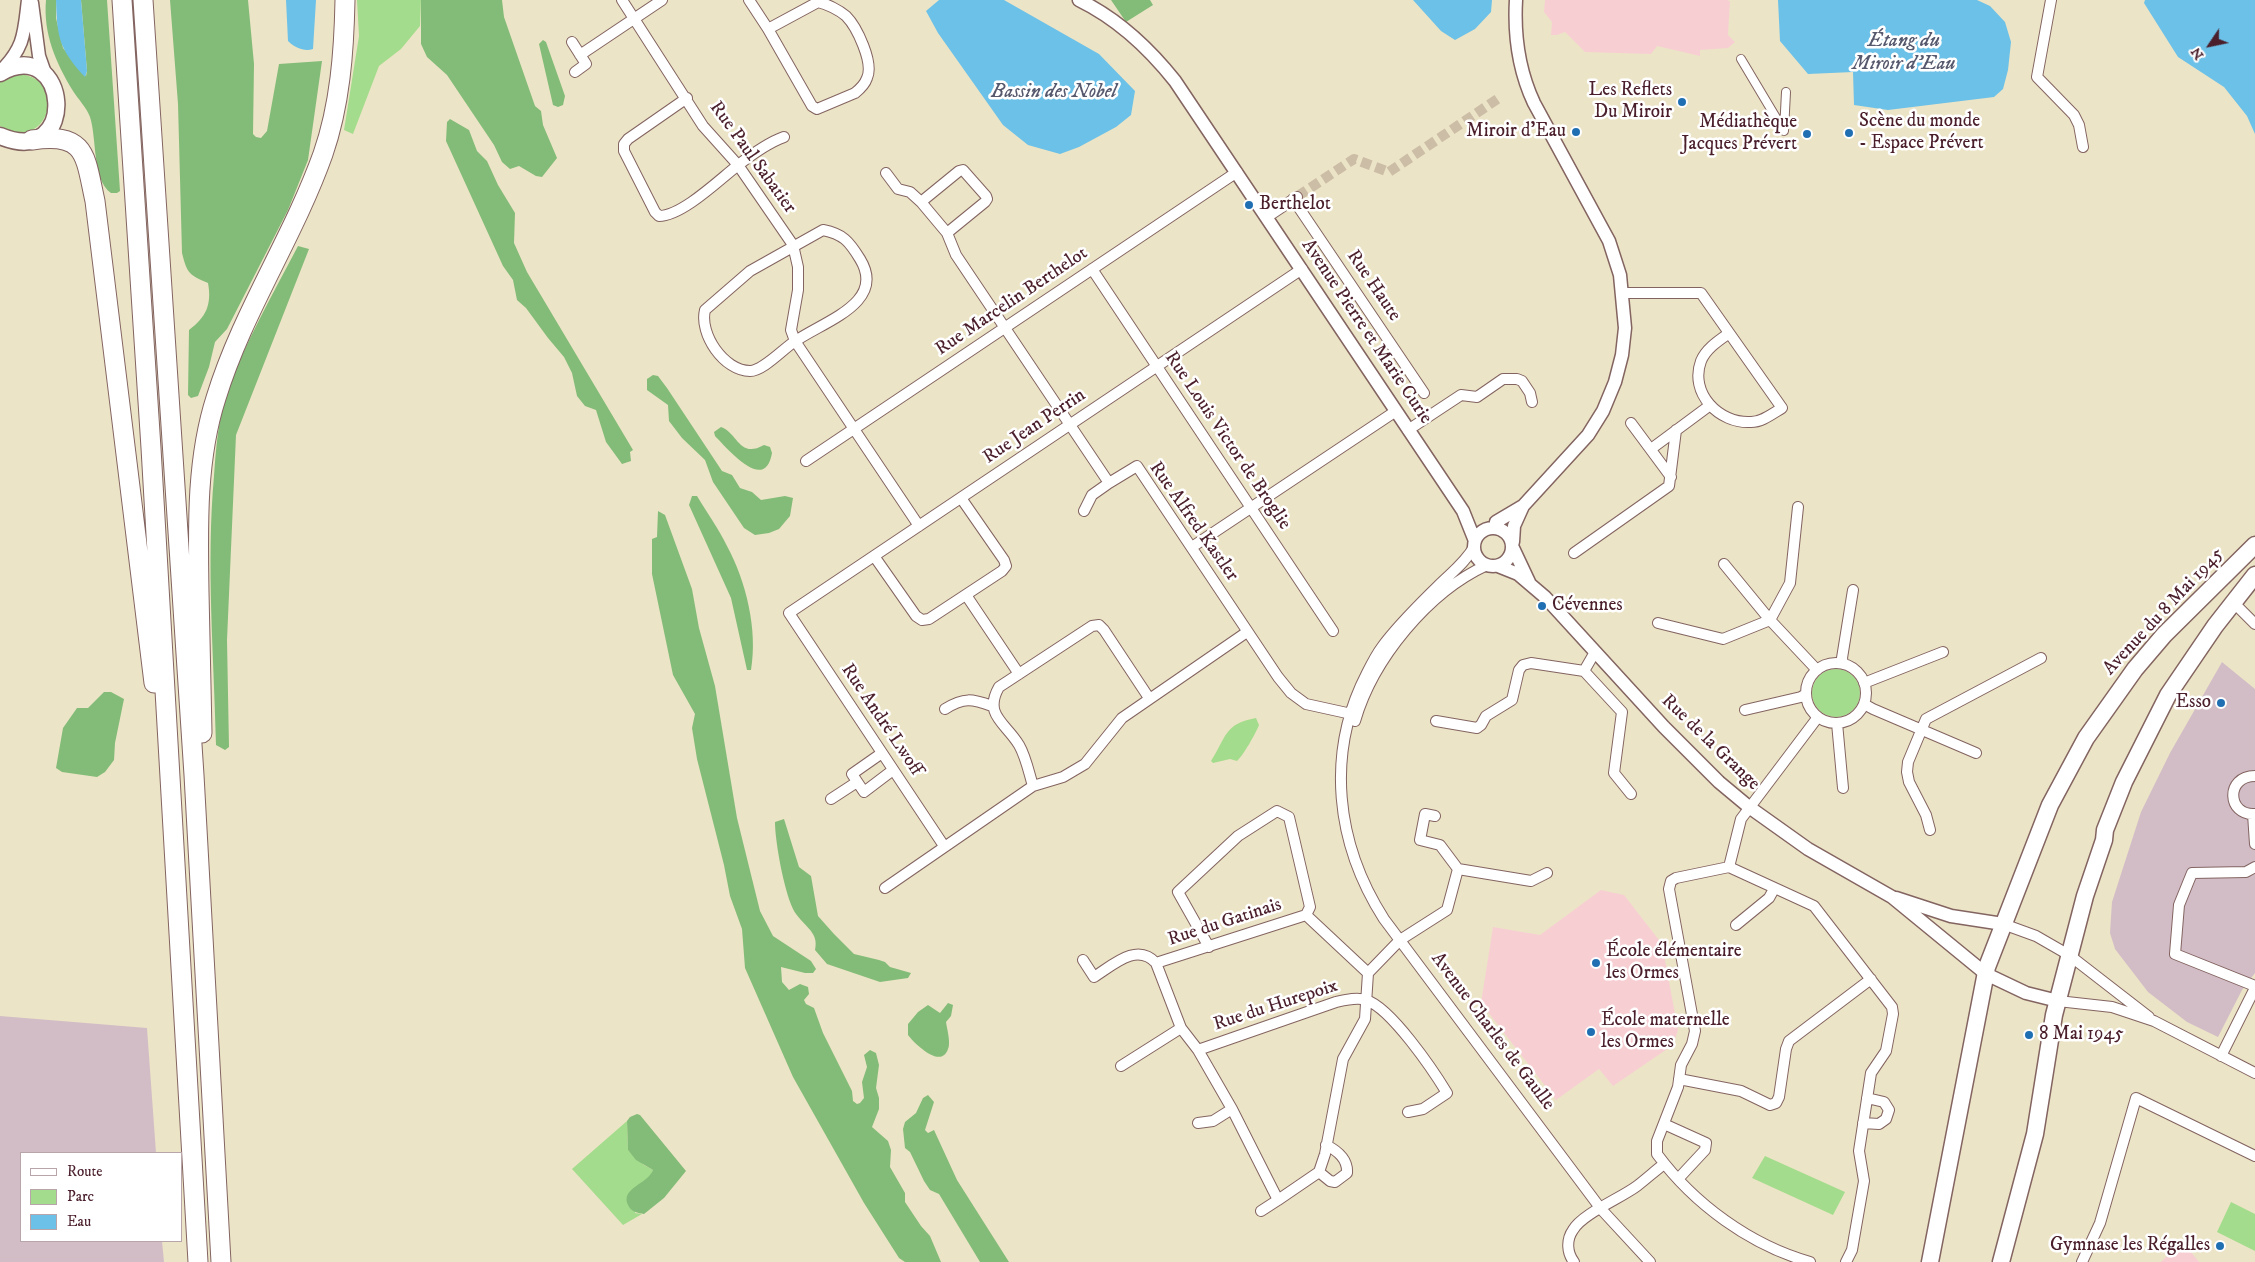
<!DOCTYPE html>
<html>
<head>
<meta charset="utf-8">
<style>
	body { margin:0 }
	#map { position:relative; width:2255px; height:1262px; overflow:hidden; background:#ece4c6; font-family:"IM FELL DW Pica",serif }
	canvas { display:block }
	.legend { position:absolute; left:20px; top:1152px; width:162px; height:90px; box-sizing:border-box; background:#fff; border:1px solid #b7a5aa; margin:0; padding:6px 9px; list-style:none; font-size:15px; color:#4a1f2b }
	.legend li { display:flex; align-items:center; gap:10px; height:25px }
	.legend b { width:25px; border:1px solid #b7a5aa }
	.north { position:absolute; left:2185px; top:20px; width:50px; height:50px; -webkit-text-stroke:4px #fff; paint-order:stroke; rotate:236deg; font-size:14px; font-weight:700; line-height:20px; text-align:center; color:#4a1f2b }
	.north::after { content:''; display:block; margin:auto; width:18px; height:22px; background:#4a1f2b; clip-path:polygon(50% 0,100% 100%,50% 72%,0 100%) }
</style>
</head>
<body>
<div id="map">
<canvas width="2255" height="1262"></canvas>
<ul class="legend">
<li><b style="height:6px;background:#fff"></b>Route</li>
<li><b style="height:14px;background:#a4dc8d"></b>Parc</li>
<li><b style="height:14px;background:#6bc1e8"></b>Eau</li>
</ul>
<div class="north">N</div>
</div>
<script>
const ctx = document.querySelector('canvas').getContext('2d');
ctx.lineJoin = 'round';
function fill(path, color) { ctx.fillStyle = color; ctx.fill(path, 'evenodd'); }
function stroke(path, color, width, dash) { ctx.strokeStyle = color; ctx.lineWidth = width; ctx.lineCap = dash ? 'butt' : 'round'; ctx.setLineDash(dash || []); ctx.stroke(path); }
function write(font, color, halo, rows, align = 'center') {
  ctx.font = font + ' "IM FELL DW Pica",serif'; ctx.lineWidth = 5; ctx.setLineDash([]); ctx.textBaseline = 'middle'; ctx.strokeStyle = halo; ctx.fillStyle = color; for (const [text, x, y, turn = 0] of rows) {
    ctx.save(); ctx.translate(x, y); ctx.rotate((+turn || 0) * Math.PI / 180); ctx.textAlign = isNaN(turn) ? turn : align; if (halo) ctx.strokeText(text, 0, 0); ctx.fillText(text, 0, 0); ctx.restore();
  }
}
fill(new Path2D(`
	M1545,0H1727L1730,1L1728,35L1735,42L1728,48L1700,50V56L1657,46L1651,54L1585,52L1565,32L1557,35H1551L1552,22L1544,12Z
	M1601,890L1624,895L1662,944L1678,1030L1673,1045L1613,1086L1599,1069L1556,1100L1481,1003L1493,927L1540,935Z
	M2182,1241L2199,1262H2161Z`), '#f7cfd3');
fill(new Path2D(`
	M2222,662L2255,689V973L2242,990L2218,1037L2187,1022L2148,992L2115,949L2110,933L2112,902L2141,812L2170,753Z
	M0,1016L147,1028L156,1153H21V1241H162L164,1262H0Z`), '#d2bdc7');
fill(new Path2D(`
	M357,0H421L420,26L401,49L379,66L353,134L344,130L359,36Z
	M20,74C73,81 44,156 0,126V81Z
	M1812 693a24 24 0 1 1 48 0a24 24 0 1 1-48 0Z
	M1256,718L1259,725C1256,733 1243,756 1237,761L1230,759L1213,763L1211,761C1227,736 1224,724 1256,718Z
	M627,1121L628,1150L644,1165L653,1170L651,1176L640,1184L635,1213L642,1214L623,1225L572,1169Z
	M1765,1156L1845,1192L1833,1215L1752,1178Z
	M2231,1202L2255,1214V1251L2217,1232Z`), '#a4dc8d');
fill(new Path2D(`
	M46,0H56V18L63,48L86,76L87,71L81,0H107L120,191L117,193H111C92,180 97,138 90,117C87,108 78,99 73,91C56,63 43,34 46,0Z
	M170,0H248L254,64L253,134L256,137L261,138L267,131L279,64L322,61L308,160L288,210L227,329L215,342L209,367L198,396L191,398L188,395L189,330C206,317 212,305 208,283C189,275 187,273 182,253L178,104Z
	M421,0H502L504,17L535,106L541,111L543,125L557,158L542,177L536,176L519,166L510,169L502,162L494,145L447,75L427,57L421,44Z
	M1111,0H1150L1153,5L1126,22Z
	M543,40L546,42L565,96L563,105L558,107L553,105L539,44Z
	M450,119L469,130L477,151L487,161L498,185L515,213L514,243L527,272L633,450L630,452L631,461L622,464L606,442L596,410L585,406L577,396L572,373L564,357L548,338L526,308L517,300L513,280L503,266L446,141L447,122Z
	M298,246L309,249L236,435L227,640L229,747L225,750L216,745C214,655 206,566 214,476C216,449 218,419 227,393C245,342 273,294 298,246Z
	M653,375L658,376L667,388L722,471L732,475L740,488L752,492L761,500L785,496L793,498L790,516L779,529L769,533L755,535L744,528L713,482L705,460L682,438L669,421L668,405L647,390V379Z
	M721,427C738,433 739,459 764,445L770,447L772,453C765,494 728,449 715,436L714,432Z
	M692,496H697C707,513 719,529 727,546C746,581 758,630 751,670H747L731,598L689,505Z
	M658,511L665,515L692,589L699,628L715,686L737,818L760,911L773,936L811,961L816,969L813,973H805L781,967L782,982L789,990L800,984L808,987L809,994L804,1000L806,1004L814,1008L823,1033L852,1091L853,1101L857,1104L860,1103L864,1098L862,1082L867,1067L864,1055L870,1050L876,1053L879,1065L876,1088L879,1098V1109L872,1127L888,1141L891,1150L890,1167L905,1193V1202L921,1226L930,1236L941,1262H905L899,1258L864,1203L793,1077L745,968L742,929L730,896L724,865L697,759L692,728L695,714L673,675L652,574V539L657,537Z
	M104,692H111L124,699L115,743L114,760L105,772L97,777L62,772L56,768L63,728L77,708H88Z
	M784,819L799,867L811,876L818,916L834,934L854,954L879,960L885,962L890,967L911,973L908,978L880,982L827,964L815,950C820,931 801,925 793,909C784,890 775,842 775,822Z
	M948,1003L953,1005L951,1016L946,1022C947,1029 951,1043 948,1049C941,1070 914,1043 908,1035V1024L918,1012L928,1005L940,1013Z
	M928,1095L934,1102L925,1130L928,1133L934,1130L957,1180L1009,1262H980L939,1194L930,1190L924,1181L910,1152L905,1148L903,1129L905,1122L916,1113L923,1098Z
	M637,1114L640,1115L686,1171L664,1198L644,1214C638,1213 631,1212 628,1205C620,1188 648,1184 653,1170L636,1160L628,1150L627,1121L630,1117Z`), '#83bc78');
fill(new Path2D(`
	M56,0H81L87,71L85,77C59,49 57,37 56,0Z
	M286,0H316L313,49C305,52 295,48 288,41Z
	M939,0H1004L1099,54L1135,91L1131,115L1116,127L1079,147L1060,154L1028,145L1003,125L938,33L926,11Z
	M1413,0H1492L1491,12L1475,29L1455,40L1441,31Z
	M1778,0H1977L1990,6L2005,22L2011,42L2008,70L2003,89L1994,97L1888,110L1854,105L1853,72L1808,74L1780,41Z
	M2145,0H2255V134L2247,116L2224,87L2178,57L2144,3Z`), '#6bc1e8');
stroke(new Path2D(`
	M1298,196L1354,159L1389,172L1499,98`), '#ccbda7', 10, [10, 5]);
const pedestrian = new Path2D(`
	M1741,59L1784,131L1786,92`);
const minor = new Path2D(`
	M622,0L703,126L738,165L793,245L798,267V290L791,330L795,341L919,526
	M749,0L768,29L812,106L817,109L855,93C860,89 865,84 867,78C874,63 857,27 846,16C839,10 827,4 818,2L768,29
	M2051,0L2037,77L2074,115L2079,125L2083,147
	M572,42L586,64L575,72
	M580,55L662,0
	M687,98L628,139L624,144V151L655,212L659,216C682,216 719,180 737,166C751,155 767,143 784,137
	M886,173L898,189L910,192L921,202L947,233L956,255L1109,483L1137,466L1278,677L1291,693L1306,704L1356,715
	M1293,199L1424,393
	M921,202L959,171L963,170L986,196L987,199L985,202L947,233
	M1267,217L1297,197
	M823,230C843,234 849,241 860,259C887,303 824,321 794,342C783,349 763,371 750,371C724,371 699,334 705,310L750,271Z
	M1092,269L1333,631
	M1623,293H1701L1782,408C1772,414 1762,422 1751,422C1719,424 1689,393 1701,361C1706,349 1718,341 1728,334
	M1631,423L1671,477
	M1408,430L1461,395L1477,397L1503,379H1517L1522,381L1530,393L1532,402
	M1651,449L1709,406
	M806,461L1237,172
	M1084,511L1092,495L1109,483
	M1192,547L1396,411
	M1474,547C1465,563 1451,573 1438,586C1419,605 1398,625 1382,647C1376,655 1371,665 1367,673C1325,754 1336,844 1384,919L1601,1209L1650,1262
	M1574,553L1669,486L1676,430
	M874,556L916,616L922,620L929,619L1002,571L1006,566L1004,560L961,498
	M1724,564L1770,620L1817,670
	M966,595L1019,674
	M2233,602L2255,624
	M1658,623L1723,639L1770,620L1790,583L1798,507
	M1806 693a30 30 0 1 1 60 0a30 30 0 1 1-60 0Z
	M1843,664L1842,658L1853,590
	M1584,671L1622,712L1614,773L1631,794
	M1864,683L1943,652
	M1864,704L1873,709L1976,753
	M945,709C964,697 972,699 992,706
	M1745,710L1801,697L1806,694
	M1355,721C1373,659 1428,592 1487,565
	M1436,721L1477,728L1481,725L1486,716L1512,700L1519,670L1523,665L1531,663L1584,671L1595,652
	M1837,723L1843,788
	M882,753L852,774L864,792L893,770
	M2255,776C2225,776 2227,816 2255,814
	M1033,786C1029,773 1026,757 1019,745C1006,723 983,715 999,687L1092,626L1099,625L1104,630L1149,698
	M831,799L857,782
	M2253,814L2255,844
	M1930,830L1926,815L1909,782L1907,772L1908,762L1926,719L2041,658
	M944,846L789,613L1302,269
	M1729,867L1741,819L1818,717
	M2255,867L2246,872L2192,873L2179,905L2175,954L2255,986
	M1458,869L1531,881L1547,873
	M885,888L1033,786L1063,777L1085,764L1122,718L1247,632
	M2003,924L2036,936L2069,955L2149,1017
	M1736,925L1769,898L1774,889
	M1209,947L1178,892L1238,836L1277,811L1289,817L1310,907L1306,915
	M1083,960L1094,977C1113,965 1137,942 1156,963
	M1368,973L1306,915L1156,963L1181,1028L1198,1050L1232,1109L1278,1200L1319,1172L1325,1154L1343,1059L1365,1019L1368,973L1400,940L1447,910L1458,869L1440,845L1420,840L1425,814L1435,816
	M2058,1001L2112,1007L2154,1021L2255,1073
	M1198,1050L1336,1002C1345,1000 1357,997 1366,1000C1391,1008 1433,1070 1447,1093L1423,1109L1408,1112
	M2221,1056L2255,988
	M1121,1066L1181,1028
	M1679,1079L1741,1091L1770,1105L1776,1103L1779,1097L1786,1049L1789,1041L1871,979
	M1198,1123L1213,1121L1232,1109
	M1863,1123L1879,1124L1886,1119L1889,1110L1884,1102L1867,1098
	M1664,1124L1706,1143L1705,1150L1678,1179
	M1319,1172L1330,1181L1335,1182L1347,1173C1348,1159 1338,1151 1326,1145
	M1261,1211L1278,1200
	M1574,1262C1567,1253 1566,1240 1573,1230C1582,1214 1621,1198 1637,1186C1646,1179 1655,1171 1664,1164
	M1810,1262C1750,1245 1694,1204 1657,1154V1141L1678,1087L1681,1065L1692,1044L1695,1031L1669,889L1671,881L1676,878L1729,867L1814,906L1892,1007L1893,1014L1886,1051L1871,1073L1859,1151L1864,1181L1852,1250L1846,1262
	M2082,1262L2100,1223L2136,1098L2255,1156`);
const tertiary = new Path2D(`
	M1079,0C1118,19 1148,47 1175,81L1463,511L1475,541
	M32,3L39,56L46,76
	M0,72C25,47 24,33 28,0
	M1474 547a19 19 0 1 1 38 0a19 19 0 1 1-38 0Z
	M1495,528L1496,522L1523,506L1588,435L1603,411L1615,382L1622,355L1625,328L1620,275L1609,241L1534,103C1519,71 1514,35 1516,0
	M1513,542L1514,526L1523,506
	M1513,548L1529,582
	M1498,566L1518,574L1545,597L1664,727L1719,782L1749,807L1808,849L1892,897L1986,974L2026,993L2058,1001
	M1896,898L1951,916L2003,924`);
const primary = new Path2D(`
	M0,73C69,33 81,170 0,136
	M1930,1262L1987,967L2050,805L2086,738L2135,669L2164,635L2255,545
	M2001,1262L2035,1134L2054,1015L2085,896L2104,840L2105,830L2124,782L2168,695L2215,626L2255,575`);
const motorway = new Path2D(`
	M122,0L151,448L198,1262
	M143,0L194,775L221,1262
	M32,140C87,132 85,156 95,201L154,683
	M202,733C201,686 200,639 199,592C198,528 196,460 216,398C242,313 293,238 323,154C340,105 344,52 345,0`);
stroke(pedestrian, '#836461', 10);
stroke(minor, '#836461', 12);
stroke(tertiary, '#836461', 15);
stroke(primary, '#836461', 19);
stroke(motorway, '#836461', 21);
stroke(pedestrian, '#fff', 8);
stroke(minor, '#fff', 10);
stroke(tertiary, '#fff', 12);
stroke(primary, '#fff', 16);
stroke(motorway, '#fff', 19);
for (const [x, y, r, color] of [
	[1682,102,5,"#1f6fb2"],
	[1576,132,5,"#1f6fb2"],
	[1849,133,5,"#1f6fb2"],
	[1807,134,5,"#1f6fb2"],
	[1249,205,5,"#1f6fb2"],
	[1542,606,5,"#1f6fb2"],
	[2221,703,5,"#1f6fb2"],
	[1596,963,5,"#1f6fb2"],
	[1591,1032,5,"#1f6fb2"],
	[2029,1035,5,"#1f6fb2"],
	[2220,1246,5,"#1f6fb2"]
]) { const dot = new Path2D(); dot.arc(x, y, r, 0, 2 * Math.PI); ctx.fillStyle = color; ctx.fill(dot); stroke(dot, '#fff', 2); }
write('19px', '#4a1f2b', '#fff', [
	["Les Reflets",1672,91,"right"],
	["Du Miroir",1672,113,"right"],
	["Scène du monde",1859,122],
	["- Espace Prévert",1859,144],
	["Médiathèque",1797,123,"right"],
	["Jacques Prévert",1797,145,"right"],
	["Miroir d'Eau",1566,132,"right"],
	["Berthelot",1259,205],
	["Cévennes",1552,606],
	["Esso",2211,703,"right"],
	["École élémentaire",1606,952],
	["les Ormes",1606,974],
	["École maternelle",1601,1021],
	["les Ormes",1601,1043],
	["8 Mai 1945",2039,1035],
	["Gymnase les Régalles",2210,1246,"right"]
], 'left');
write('19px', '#4a1f2b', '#fff', [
	["Rue Paul Sabatier",752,158,54],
	["Rue Haute",1373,286,56],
	["Rue Marcelin Berthelot",1012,302,-34],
	["Avenue Pierre et Marie Curie",1366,332,56],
	["Rue Jean Perrin",1035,427,-34],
	["Rue Louis Victor de Broglie",1227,441,56],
	["Rue Alfred Kastler",1193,522,55],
	["Avenue du 8 Mai 1945",2164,612,-47],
	["Rue André Lwoff",881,720,56],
	["Rue de la Grange",1710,743,44],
	["Rue du Gatinais",1225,923,-18],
	["Rue du Hurepoix",1276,1006,-18],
	["Avenue Charles de Gaulle",1492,1032,53]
]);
write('italic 20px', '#56586d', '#fff', [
	["Étang du",1904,42],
	["Miroir d'Eau",1904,65],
	["Bassin des Nobel",1054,93]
]);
</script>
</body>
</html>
